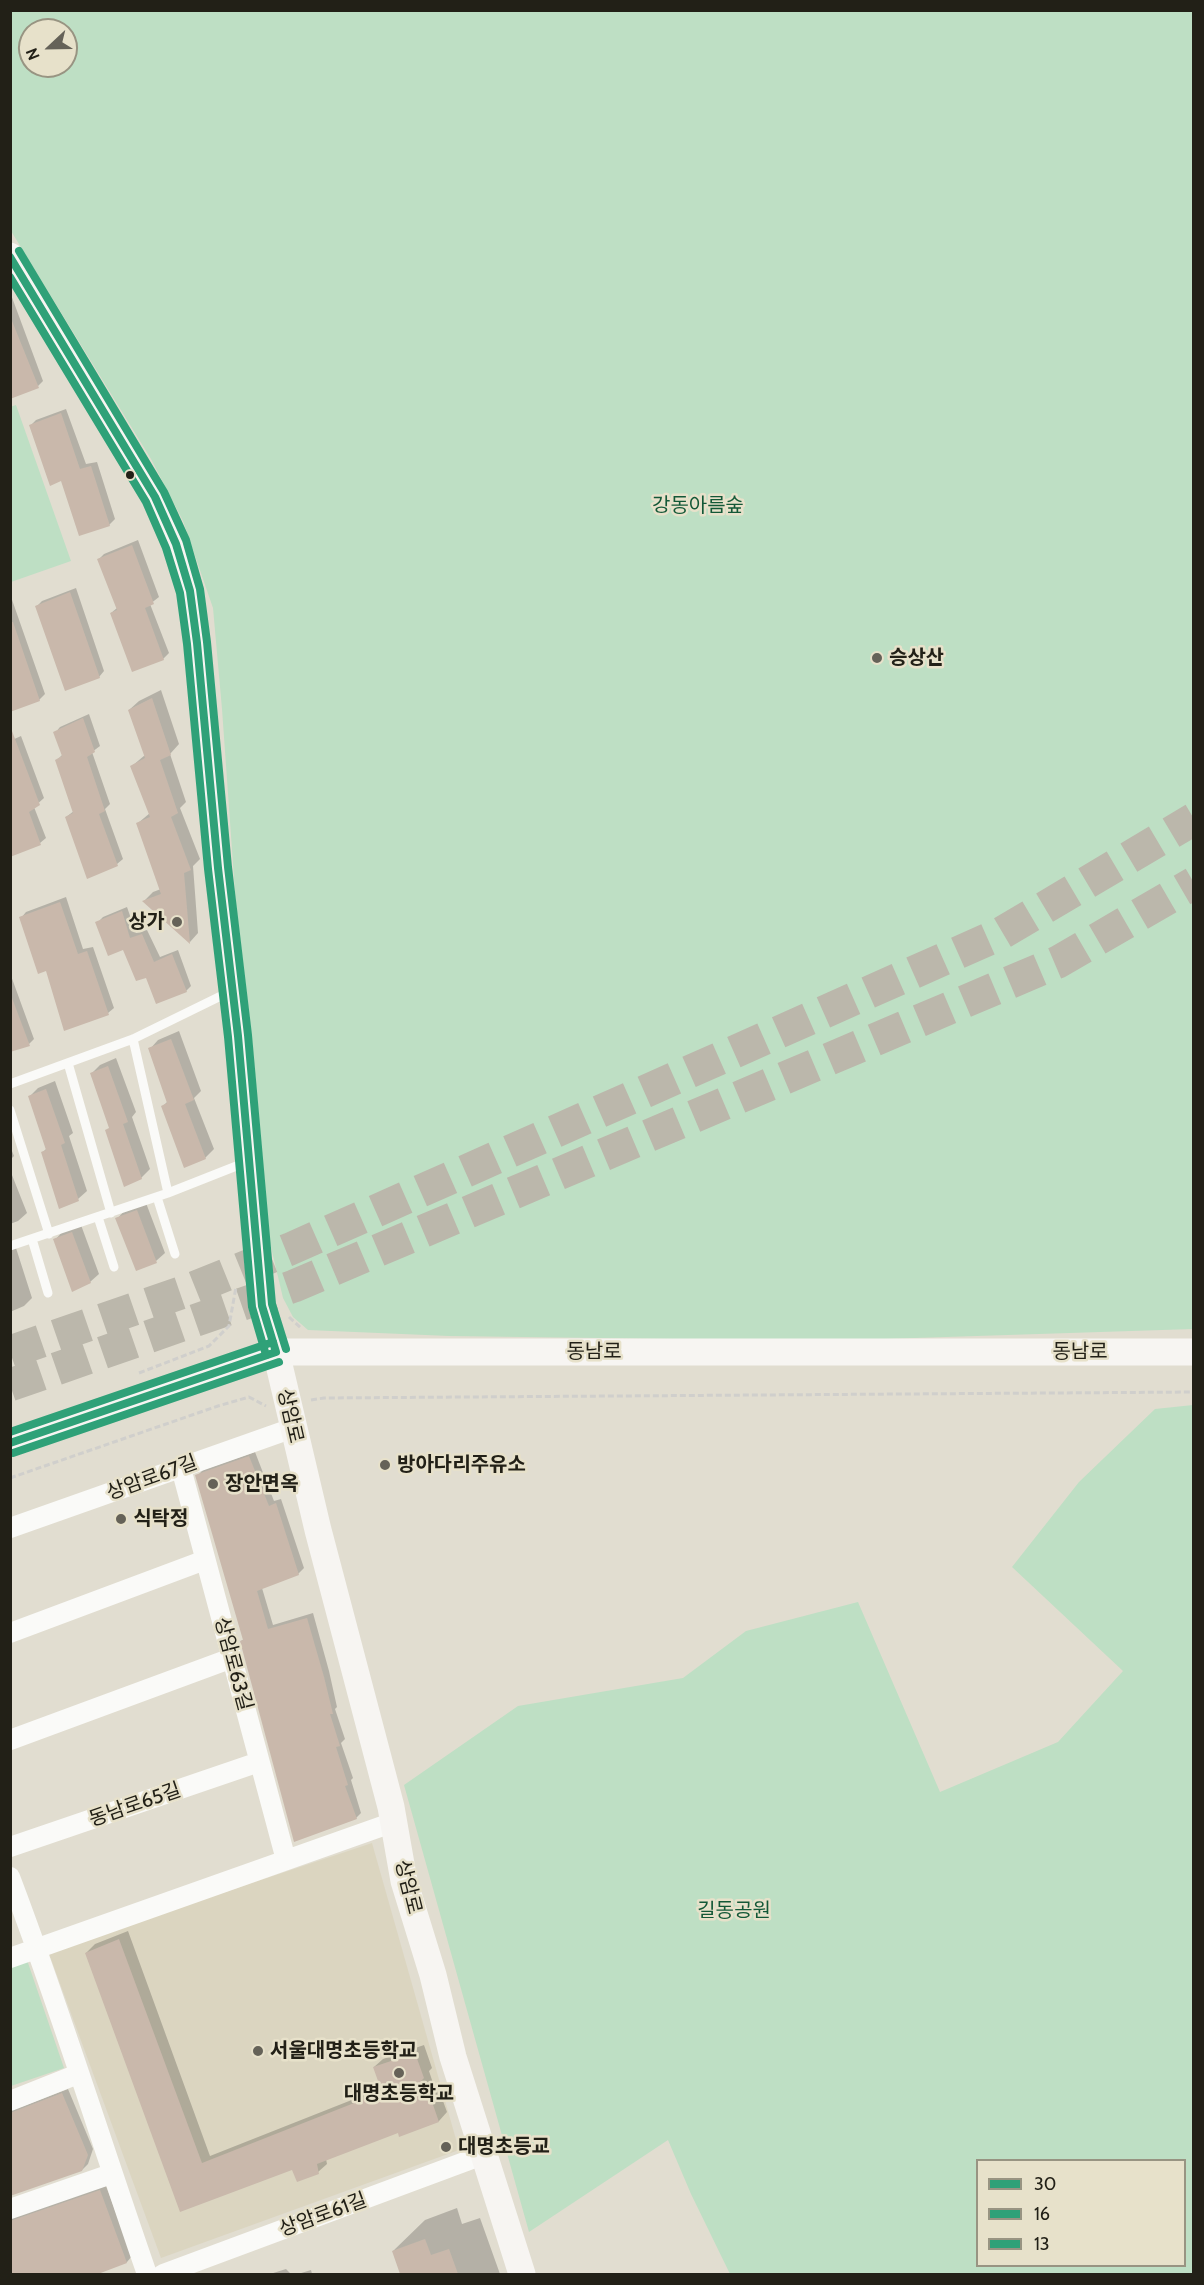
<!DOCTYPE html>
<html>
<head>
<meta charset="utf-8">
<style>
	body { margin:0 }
	#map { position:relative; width:1204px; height:2285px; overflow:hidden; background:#e1ddd0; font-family:Cabin,sans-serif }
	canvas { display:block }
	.frame { position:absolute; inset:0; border:12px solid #222017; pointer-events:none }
	.legend { position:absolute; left:976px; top:2159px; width:210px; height:108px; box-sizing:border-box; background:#e7e1ca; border:2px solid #989482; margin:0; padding:8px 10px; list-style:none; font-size:18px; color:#222017 }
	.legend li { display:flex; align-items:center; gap:12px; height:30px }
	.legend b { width:30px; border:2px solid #989482 }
	.north { position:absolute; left:18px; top:18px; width:60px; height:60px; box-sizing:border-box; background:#e7e1ca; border:2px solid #989482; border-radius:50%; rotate:248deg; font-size:16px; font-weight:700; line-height:24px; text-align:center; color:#222017 }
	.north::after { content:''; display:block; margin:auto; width:21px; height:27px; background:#656258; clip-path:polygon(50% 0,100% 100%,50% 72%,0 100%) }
</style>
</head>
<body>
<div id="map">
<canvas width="1204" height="2285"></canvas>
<div class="frame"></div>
<ul class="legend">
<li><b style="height:8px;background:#2fa178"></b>30</li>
<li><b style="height:8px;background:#2fa178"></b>16</li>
<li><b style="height:8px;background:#2fa178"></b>13</li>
</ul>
<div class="north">N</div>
</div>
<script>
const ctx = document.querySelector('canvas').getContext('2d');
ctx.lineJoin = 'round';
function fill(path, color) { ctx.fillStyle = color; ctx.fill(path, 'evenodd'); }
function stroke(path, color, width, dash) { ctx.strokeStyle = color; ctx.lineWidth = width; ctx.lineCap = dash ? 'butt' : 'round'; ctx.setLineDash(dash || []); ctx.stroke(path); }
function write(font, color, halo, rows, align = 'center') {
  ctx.font = font + ' Cabin,"Noto Sans KR",sans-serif'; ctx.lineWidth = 5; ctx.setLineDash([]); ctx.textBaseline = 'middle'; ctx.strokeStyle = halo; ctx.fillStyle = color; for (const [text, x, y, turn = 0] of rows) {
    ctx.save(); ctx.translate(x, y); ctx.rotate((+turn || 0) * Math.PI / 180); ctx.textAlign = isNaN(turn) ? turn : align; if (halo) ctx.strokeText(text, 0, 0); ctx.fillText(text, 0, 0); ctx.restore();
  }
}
fill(new Path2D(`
	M372,1843L459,2150L161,2258L48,1951Z`), '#dbd5c0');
fill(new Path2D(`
	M10,11H1193V1329L822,1341L449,1336L308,1330L293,1317L283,1298L266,1226L245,1033L222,709L213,608L183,521L151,459L11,231ZM30,30H66V66H30Z
	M16,405L71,561L11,582L10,407Z
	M1193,1405V2274H730L691,2194L668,2140L529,2232L404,1785L518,1706L683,1678L746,1631L858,1602L940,1792L1058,1742L1123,1671L1012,1567L1079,1482L1155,1409ZM1184,2160V2266H978V2160Z
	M27,1960L64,2068L11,2086V1966Z`), '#bedfc4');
fill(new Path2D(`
	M10,292L43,381L38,386L10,397Z
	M66,409L86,464L97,462L115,519L109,525L62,479L31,425L36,420Z
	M138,540L159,597L150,604L169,653L163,659L111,613L117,608L99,559L104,554Z
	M76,588L104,671L99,677L37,606L42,601Z
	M10,594L45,694L39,700L10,711Z
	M161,690L179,744L170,754L186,802L180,808L200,859L193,866L198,933L190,942L144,901L153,892L161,889L138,823L150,813L132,766L145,755L129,710L139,701Z
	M89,714L100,746L92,752L110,804L105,809L123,859L117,864L66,817L74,811L57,760L63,754L55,733L60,727Z
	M21,736L44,798L34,807L46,838L40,843L10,855V741Z
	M66,897L83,949L93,947L114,1008L108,1013L65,1029L47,969L21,918L26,912Z
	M127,907L136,933L147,930L160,957L178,950L191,986L186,991L147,976L124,948L97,923L103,917Z
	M10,973L34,1039L29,1044L10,1051Z
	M179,1031L201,1091L194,1098L214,1149L205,1158L162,1107L168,1101L150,1049L158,1040Z
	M116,1058L136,1112L132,1117L150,1169L141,1178L110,1127L91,1074L100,1065Z
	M55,1081L73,1133L69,1136L87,1191L78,1199L43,1152L47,1148L29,1097L38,1088Z
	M10,1146L14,1156L10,1160Z
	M10,1170L27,1213L18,1221L10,1224Z
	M146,1203L165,1253L156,1261L117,1219L125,1210Z
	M81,1225L99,1274L90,1282L55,1240L63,1231Z
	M16,1248L32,1298L24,1306L10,1312V1250Z
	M255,1452L274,1501L281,1499L304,1568L298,1574L262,1588L273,1625L313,1613L329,1671L337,1707L335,1709L345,1739L341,1743L353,1778L351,1780L361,1813L356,1818L241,1641L244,1639L197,1476L203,1470Z
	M128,1931L210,2156L382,2088L374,2067L383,2059L424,2045L432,2068L429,2071L435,2089L439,2090L447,2112L439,2121L400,2135L399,2131L326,2159L327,2164L318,2172L293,2168L181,2210L86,1953L95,1944Z
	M68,2089L93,2149L88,2164L82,2170L10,2195V2106L21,2107Z
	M106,2186L132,2256L127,2262L94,2274H77L75,2271L65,2274H10V2213Z
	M457,2208L462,2224L480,2218L500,2274H401L393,2251L425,2220Z
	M286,2269L291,2274H270Z
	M311,2270L312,2274H298Z`), '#0003');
fill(new Path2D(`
	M10,316L39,388L10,399Z
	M61,413L80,469L91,466L110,526L79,536L61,481L50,486L29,425Z
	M132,545L154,604L145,608L164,660L132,672L110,613L117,610L97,559Z
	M70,592L100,678L65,691L35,606Z
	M10,622H13L40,701L10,712Z
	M152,698L171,755L160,760L178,813L171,817L191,870L184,873L190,944L142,901L161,894L136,823L150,817L130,766L145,758L128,710Z
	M83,718L95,752L87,757L105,811L99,814L118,866L87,879L65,817L73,813L55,760L62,756L53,732Z
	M12,731L40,805L29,812L41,845L10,857Z
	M60,902L78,954L87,951L109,1015L64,1031L46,971L38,974L19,917Z
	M122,911L130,938L142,934L154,962L172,954L187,992L156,1004L146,978L136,981L123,950L108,956L95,922Z
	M10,998H12L30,1046L10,1052Z
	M171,1039L194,1100L185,1104L206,1159L184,1168L161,1106L167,1103L148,1048Z
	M108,1066L128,1122L123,1124L142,1179L124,1187L105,1130L109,1128L90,1073Z
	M46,1089L65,1143L61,1145L79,1201L59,1209L41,1152L46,1150L28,1096Z
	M137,1210L157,1263L136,1271L115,1218Z
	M72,1232L91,1283L72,1292L53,1239Z
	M249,1456L269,1506L276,1503L299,1575L257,1591L268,1629L307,1618L324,1677L333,1714H330L340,1746L336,1747L348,1785L345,1786L357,1819L294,1842L240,1641L243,1640L195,1475Z
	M119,1939L202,2163L382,2092L373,2067L415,2053L424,2078L421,2081L426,2097L431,2099L439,2122L399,2137L398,2133L317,2164L319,2174L297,2182L292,2170L180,2212L85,1953Z
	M62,2093L88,2155L82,2171L10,2196V2113Z
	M100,2190L127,2263L98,2274H10V2221Z
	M425,2239L431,2255L449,2249L458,2274H400L392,2251Z`), '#c9b8ab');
stroke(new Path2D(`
	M10,1352L186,1291L290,1249L1000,934L1194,819
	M10,1385L294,1286L1058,962L1194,883`), '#bbb7ab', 33, [33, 16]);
stroke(new Path2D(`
	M289,1317L302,1329
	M139,1373L209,1346L229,1326L236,1287
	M311,1400L324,1398L1194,1392
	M10,1478L218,1406L249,1397L266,1406`), '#d0cfcc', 3, [6, 3]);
stroke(new Path2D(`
	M68,1063L111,1213
	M10,1084L133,1039L229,992
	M10,1110L49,1234
	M168,1193L244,1163
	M157,1197L175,1254
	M98,1217L114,1267
	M32,1239L48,1293
	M10,1246L168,1193L133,1039`), '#fafaf8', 9);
stroke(new Path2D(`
	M181,1468L286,1860
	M10,1528L293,1428
	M10,1633L205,1560
	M10,1740L232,1658
	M10,1847L259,1762
	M10,1877C60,2008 101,2142 147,2274
	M10,1958L394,1822
	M10,2101L78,2074
	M10,2209L111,2174
	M163,2274L483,2155`), '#fafaf8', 20);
stroke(new Path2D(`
	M10,256L155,497L176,544L190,591L197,643L218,868L238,1036L262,1306L276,1352L318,1530L391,1807L404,1881L433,1975L453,2057L522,2274
	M10,1443L276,1352H1194`), '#f7f5f2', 27);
stroke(new Path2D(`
	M10,257L155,497L176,544L190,591L197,643L218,868L238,1036L262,1306L276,1352
	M10,1443L276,1352`), '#2fa178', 8);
stroke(new Path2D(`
	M10,277L146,502L166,548L180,593L187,644L208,869L228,1037L252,1307L266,1355
	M13,1453L279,1362`), '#2fa178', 8);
stroke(new Path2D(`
	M19,251L164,492L186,540L200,589L207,642L228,867L248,1035L272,1304L286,1349
	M10,1432L273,1342`), '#2fa178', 8);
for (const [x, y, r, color] of [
	[130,475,5,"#222017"],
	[877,658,6,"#656258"],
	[177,922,6,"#656258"],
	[385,1465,6,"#656258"],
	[213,1484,6,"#656258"],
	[121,1519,6,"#656258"],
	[258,2051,6,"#656258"],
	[399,2073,6,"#656258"],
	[446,2147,6,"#656258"]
]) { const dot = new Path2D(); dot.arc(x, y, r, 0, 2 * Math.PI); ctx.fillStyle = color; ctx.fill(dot); stroke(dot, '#e7e1ca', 2); }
write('20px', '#135837', '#e7e1ca', [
	["강동아름숲",698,506],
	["길동공원",734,1911]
]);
write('bold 20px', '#222017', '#e7e1ca', [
	["승상산",889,658],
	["상가",165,922,"right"],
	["방아다리주유소",397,1465],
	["장안면옥",225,1484],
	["식탁정",133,1519],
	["서울대명초등학교",270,2051],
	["대명초등학교",399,2094,"center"],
	["대명초등교",458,2147]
], 'left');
write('20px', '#222017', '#e7e1ca', [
	["동남로",594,1352],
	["동남로",1080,1352],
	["상암로",290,1416,77],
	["상암로67길",152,1478,-20],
	["상암로63길",233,1664,75],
	["동남로65길",135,1805,-19],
	["상암로",408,1887,76],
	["상암로61길",323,2215,-20]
]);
</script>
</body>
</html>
